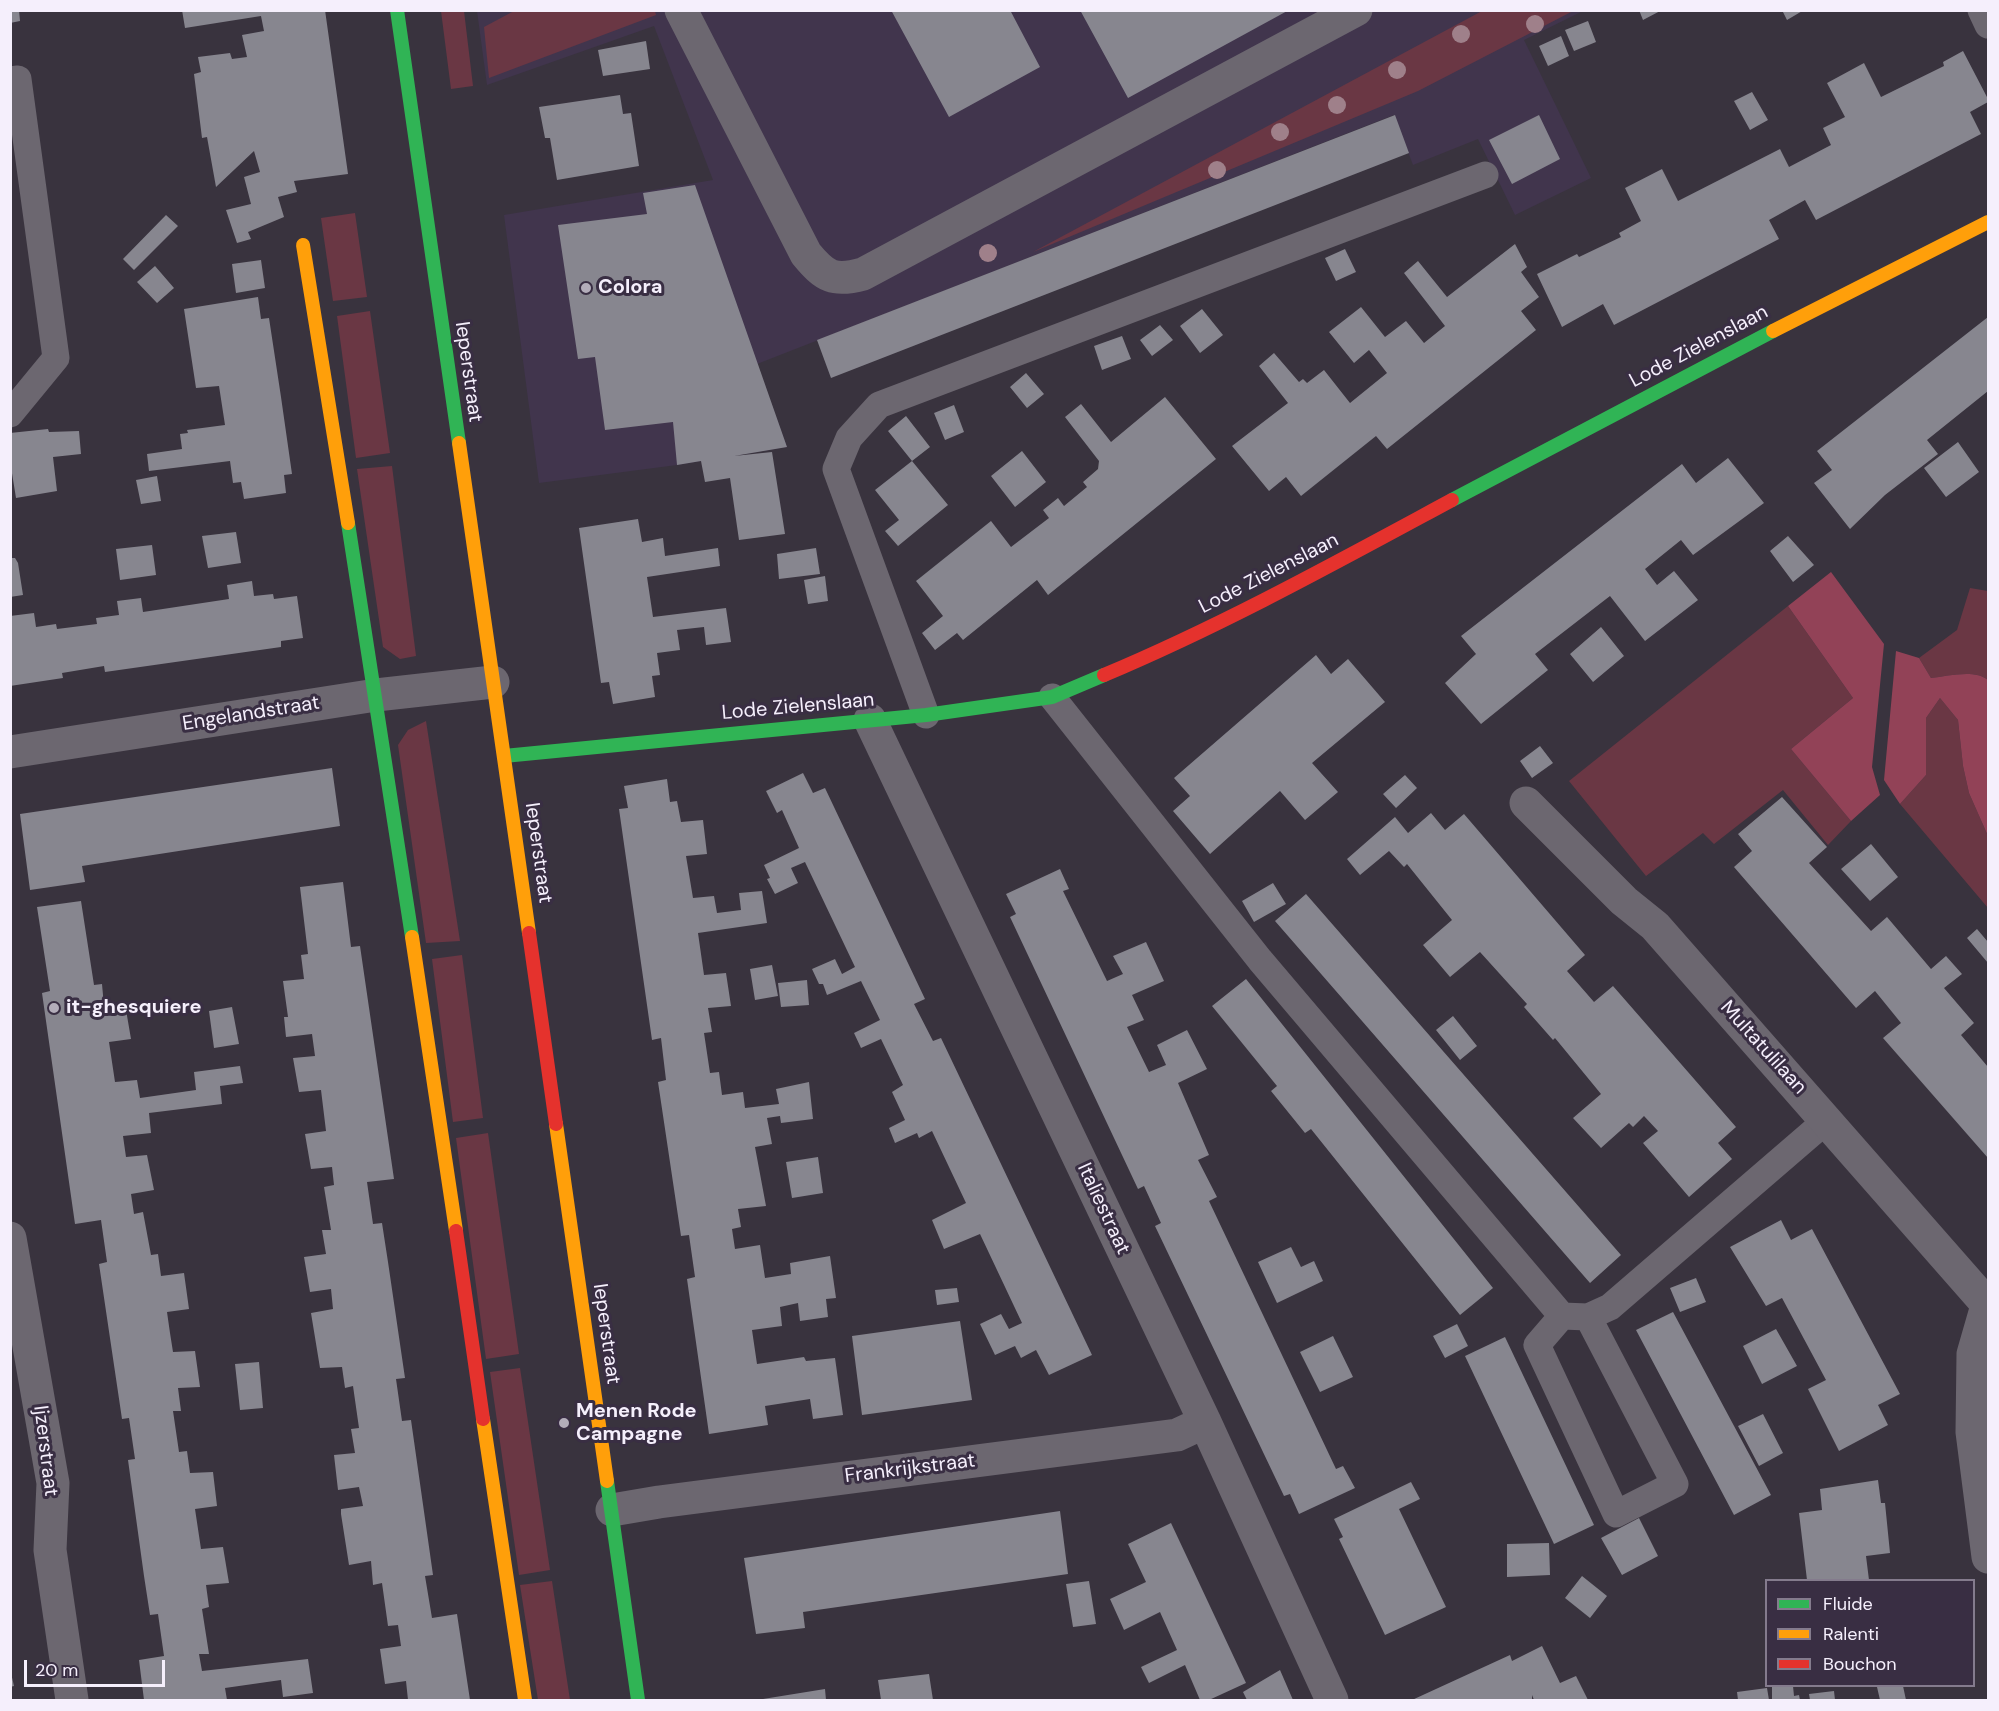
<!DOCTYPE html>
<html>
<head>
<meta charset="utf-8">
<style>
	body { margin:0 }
	#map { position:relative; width:1999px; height:1711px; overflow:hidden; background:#39333e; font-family:"DM Sans",sans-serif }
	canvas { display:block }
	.frame { position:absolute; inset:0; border:12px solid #f5effc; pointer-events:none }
	.legend { position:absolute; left:1765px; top:1579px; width:210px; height:108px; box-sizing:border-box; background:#392e43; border:2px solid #847b8d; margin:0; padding:8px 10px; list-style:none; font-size:18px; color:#f5effc }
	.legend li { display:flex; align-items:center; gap:12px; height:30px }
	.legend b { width:30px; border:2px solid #847b8d }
	.scale { position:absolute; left:24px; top:1660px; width:141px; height:27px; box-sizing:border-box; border:3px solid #f5effc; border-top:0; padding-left:8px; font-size:18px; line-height:21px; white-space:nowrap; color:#f5effc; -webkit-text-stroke:4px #392e43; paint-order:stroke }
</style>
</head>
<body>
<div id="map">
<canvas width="1999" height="1711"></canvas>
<div class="frame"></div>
<ul class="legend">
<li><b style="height:8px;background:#30b455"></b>Fluide</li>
<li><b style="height:8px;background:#ff9f0a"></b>Ralenti</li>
<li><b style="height:8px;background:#e5322d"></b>Bouchon</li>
</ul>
<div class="scale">20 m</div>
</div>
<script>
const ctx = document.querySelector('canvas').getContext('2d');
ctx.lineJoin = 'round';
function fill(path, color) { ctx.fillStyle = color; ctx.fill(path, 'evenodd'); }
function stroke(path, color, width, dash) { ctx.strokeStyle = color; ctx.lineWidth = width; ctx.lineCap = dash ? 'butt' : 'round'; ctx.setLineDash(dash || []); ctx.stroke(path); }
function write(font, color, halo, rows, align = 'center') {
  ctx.font = font + ' "DM Sans",sans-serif'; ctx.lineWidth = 6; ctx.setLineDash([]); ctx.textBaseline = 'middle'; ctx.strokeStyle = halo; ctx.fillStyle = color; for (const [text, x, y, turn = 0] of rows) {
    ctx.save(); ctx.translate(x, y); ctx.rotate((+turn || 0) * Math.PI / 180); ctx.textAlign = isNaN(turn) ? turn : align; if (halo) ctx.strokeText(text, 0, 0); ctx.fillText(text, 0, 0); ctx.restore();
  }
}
fill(new Path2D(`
	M477,11H1583L1524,40L1591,178L1515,215L1478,139L1413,165L1394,115L757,364L787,447L677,465L539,483L504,215L713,180L654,26L487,85Z`), '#41354d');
fill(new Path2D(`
	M441,11H464L473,86L451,89Z
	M655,11L656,15L489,78L484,27L514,11Z
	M1482,11H1573L1418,91L1033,252Z
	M355,213L367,297L333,301L321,218Z
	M370,311L390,453L356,458L337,316Z
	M392,466L416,656L400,659L383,647L357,469Z
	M1970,588L1988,591V680C1975,669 1948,676 1931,678L1919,658L1957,630Z
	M1788,606L1853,698L1791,749L1851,821L1828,845L1783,790L1714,844L1703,833L1646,876L1569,781Z
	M1940,698L1958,720L1963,766L1969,793L1988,836V908L1900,804L1926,775V718Z
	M426,721L460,941L426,943L398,745L408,730Z
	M462,955L483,1118L453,1122L432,959Z
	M488,1133L519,1354L486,1359L456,1138Z
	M520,1368L550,1570L519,1575L490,1372Z
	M552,1581L570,1700H538L520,1585Z`), '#6a3744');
fill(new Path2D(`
	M1831,572L1884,644L1872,767L1880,795L1851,821L1791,749L1853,698L1788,606Z
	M1896,651L1919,658L1931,678C1948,676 1975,669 1988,680V836L1969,793L1963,766L1958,720L1940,698L1926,718V775L1900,804L1884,780Z`), '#924257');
fill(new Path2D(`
	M10,10H19L20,21L10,23Z
	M182,10H325L348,174L294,181L297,192L278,197L284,217L248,232L251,239L237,243L226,210L251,204L244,177L260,172L254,151L216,187L207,137L202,138L194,74L201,72L198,57L230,53L232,59L247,57L242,35L264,31L261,16L185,28Z
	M891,10H1010L1040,67L949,117Z
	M1080,10H1289L1128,98Z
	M1639,10H1662L1643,20Z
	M1782,10H1804L1787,20Z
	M1588,21L1596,42L1574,51L1565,30Z
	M1561,36L1569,56L1548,66L1539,46Z
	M646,41L650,69L603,76L598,50Z
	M1963,51L1988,99V102L1970,112L1981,134L1816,220L1805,200L1769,220L1779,239L1614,325L1603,304L1562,327L1537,274L1577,254L1579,257L1621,237L1619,233L1641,221L1625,188L1662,169L1678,201L1780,149L1789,167L1831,145L1823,128L1845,117L1827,83L1864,63L1881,97L1944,66L1943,62Z
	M1752,92L1768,120L1750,130L1734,101Z
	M620,95L623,114L631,113L639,166L557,180L550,138H545L539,107Z
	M1395,115L1409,153L831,378L817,340Z
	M1539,115L1560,159L1512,184L1489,140Z
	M695,185L787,447L734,456L772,452L785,534L739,540L730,478L705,482L701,461L677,465L673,422L605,430L595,357L578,359L558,225L647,214L643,193Z
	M166,215L178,226L134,270L123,259Z
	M1515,244L1527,267L1521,272L1539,297L1521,311L1536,330L1387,449L1376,436L1301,496L1286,477L1269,491L1232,446L1288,403L1259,366L1274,353L1299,382L1303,379L1307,383L1324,370L1350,403L1387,373L1369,350L1354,363L1329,332L1361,307L1385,337L1406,321L1424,343L1445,326L1404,273L1418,261L1447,297Z
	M1345,249L1356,272L1336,281L1325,258Z
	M261,260L265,288L236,293L232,264Z
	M155,266L174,288L157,303L137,282Z
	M258,297L261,319L269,318L281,397L292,474L284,475L286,493L244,499L241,482L233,483L230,461L149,471L147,454L182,449L180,434L188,433L187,430L225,425L219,386L196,388L184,309Z
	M1202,309L1223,335L1200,353L1180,326Z
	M1988,317V391L1927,440L1938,454L1885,495L1850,529L1814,483L1832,470L1817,451Z
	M1160,325L1173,340L1152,356L1140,340Z
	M1122,336L1131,359L1102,370L1094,346Z
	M1026,373L1044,394L1027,408L1010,387Z
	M1165,397L1216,459L1048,595L1037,580L963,640L957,633L935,650L922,633L943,616L916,581L991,521L1011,547L1049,518L1043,510L1058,498L1064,506L1087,487L1083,482L1098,469L1099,461L1065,417L1081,404L1111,442Z
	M954,405L964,432L945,440L934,413Z
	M906,416L930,447L912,461L948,505L898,546L885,531L899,520L875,490L912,461L888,431Z
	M48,429L49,432L79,431L81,454L53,457L57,491L16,498L10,461V433Z
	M1958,442L1979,472L1946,497L1924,468Z
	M1022,451L1046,482L1015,507L991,476Z
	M1728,458L1764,503L1693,555L1681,540L1645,569L1657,585L1674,571L1698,600L1645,641L1610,596L1535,654L1548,670L1481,724L1445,683L1476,654L1461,636L1682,464L1696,483Z
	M157,476L161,501L141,504L136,480Z
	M638,519L642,542L663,538L665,556L718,548L720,566L647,577L653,617L726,608L731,642L706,645L704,627L677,630L680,650L657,653L660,675L652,676L655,697L613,704L609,682L601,683L579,528Z
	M236,532L241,563L208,568L202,536Z
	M1788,536L1814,565L1793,582L1770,551Z
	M152,545L156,575L120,580L116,549Z
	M816,548L820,574L779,579L777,554Z
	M10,558H15L18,563L23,595L10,597Z
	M825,576L828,601L808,604L804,580Z
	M252,581L254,596L273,594L274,599L297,596L303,638L281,641V647L105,672L104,666L62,673L63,678L10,686V616L34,613L36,627L56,624L57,629L97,624L96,618L119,615L117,601L141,598L143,612L229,599L227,585Z
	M1601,627L1624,656L1593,682L1570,654Z
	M1316,655L1331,674L1348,659L1385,702L1312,763L1338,792L1305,820L1280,791L1210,854L1173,811L1190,796L1174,778Z
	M1540,746L1553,763L1532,778L1520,761Z
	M332,768L340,826L82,866L85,882L30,890L20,814Z
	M803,773L813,793L825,788L925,999L914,1004L933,1041L941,1038L1092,1355L1049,1375L1036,1350L1021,1358L1015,1346L995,1355L980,1324L1001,1314L1009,1329L1022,1323L980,1234L944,1249L932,1220L966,1203L932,1131L919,1138L917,1133L895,1143L889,1128L905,1120L892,1092L903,1085L881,1039L861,1048L854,1033L880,1020L861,981L827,995L823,984H819L812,969L835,959L842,974L855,967L805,862L791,868L798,883L775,894L767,879L770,878L764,865L799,848L782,810L777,813L766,791Z
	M1405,775L1417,788L1396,808L1383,794Z
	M667,779L670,802L677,801L681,822L703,820L707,854L686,856L693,898L714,896L717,913L741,910L739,893L762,891L767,923L698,933L704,975L726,973L731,1006L708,1008L712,1032L704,1033L710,1073L719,1072L722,1095L743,1092L745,1108L779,1104L776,1089L809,1082L813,1119L781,1123L780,1116L767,1118L772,1144L755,1147L766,1206L738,1209L741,1227L732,1229L735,1249L760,1245L765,1278L791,1274L790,1263L830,1256L836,1298L826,1299L828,1317L800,1321L798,1303L780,1307L782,1326L752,1330L757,1364L804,1357L806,1361L835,1358L843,1415L813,1419L810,1399L765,1406L768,1425L709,1434L687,1279L695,1277L689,1235L681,1236L658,1082L666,1080L661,1038L652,1040L619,809L628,808L624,786Z
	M1782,797L1827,847L1809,863L1871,931L1887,917L1931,969L1946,956L1962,974L1944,988L1974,1023L1961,1035L1988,1067V1158L1883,1038L1901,1023L1875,991L1856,1008L1734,867L1752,851L1738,834Z
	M1431,813L1445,830L1464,814L1585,955L1567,971L1594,1002L1613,986L1736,1127L1718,1143L1732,1159L1689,1197L1643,1143L1658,1131L1644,1116L1633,1127L1629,1123L1601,1148L1573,1118L1601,1094L1555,1038L1553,1040L1524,1007L1527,1004L1480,952L1450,977L1423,945L1452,920L1407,864L1404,867L1389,851L1360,875L1347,859L1395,817L1408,833Z
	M1871,844L1898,877L1870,901L1841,869Z
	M1060,869L1069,889L1063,891L1107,981L1123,974L1113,956L1146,942L1164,981L1132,995L1144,1020L1127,1027L1149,1072L1166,1065L1157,1045L1187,1030L1207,1069L1178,1083L1209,1155L1198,1160L1217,1197L1209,1201L1336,1469L1343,1466L1355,1488L1299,1514L1290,1494L1284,1496L1155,1226L1161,1223L1144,1186L1138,1189L1010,917L1016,914L1006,894Z
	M343,882L351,947L360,946L394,1179L367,1182L373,1224L382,1223L388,1262L405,1378L396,1379L402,1421L411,1420L433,1575L425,1576L432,1618L457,1614L470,1700H408L406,1681L385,1684L380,1649L401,1646L398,1625L388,1626L382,1583L373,1585L371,1561L349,1565L341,1514V1509L363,1506L359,1487L338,1490L334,1455L355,1453L351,1429L359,1428L353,1386L345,1388L342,1367L320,1368L311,1313L333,1309L331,1289L310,1292L304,1257L326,1254L322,1230H331L324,1187L334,1185L332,1167L311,1169L305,1134L326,1131L321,1090L299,1092L293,1058L315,1056L312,1034L286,1037L284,1017H288L283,981L304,979L301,955L308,954L300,887Z
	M1273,883L1286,904L1254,922L1242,901Z
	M1306,894L1621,1255L1590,1283L1275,921Z
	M81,901L94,985L102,984L104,1006L125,1004L131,1039L109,1042L115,1082L137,1080L140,1098L196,1090L194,1072L240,1066L243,1083L220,1086L222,1104L149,1113L151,1133L123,1136L126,1157L147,1155L154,1190L131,1194L134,1214L143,1212L151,1255L158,1254L161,1276L184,1273L189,1309L167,1312L170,1333L173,1352L195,1351L200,1387L178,1388L181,1411H173L179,1452L187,1451L190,1473L213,1472L217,1506L195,1509L201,1549L223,1547L229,1583L206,1585L209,1607L202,1609L209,1654H199L202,1671L308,1659L313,1693L283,1697L281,1680L225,1688L227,1700H144L139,1660L164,1656L158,1614L150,1615L144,1576L128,1460L135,1459L129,1418L122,1419L99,1264L107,1262L101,1220L75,1224L42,993L50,991L37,907Z
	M1977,929L1988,942V963L1967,938Z
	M772,965L778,996L755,1000L750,969Z
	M1246,979L1493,1288L1460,1315L1311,1129L1305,1133L1271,1091L1277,1086L1212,1006Z
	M807,980L809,1005L781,1007L778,983Z
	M232,1007L239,1044L214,1048L209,1011Z
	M1453,1016L1477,1046L1460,1060L1436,1030Z
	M818,1157L823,1193L792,1198L786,1162Z
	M1781,1220L1791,1240L1812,1229L1900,1394L1878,1405L1888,1425L1839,1451L1808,1389L1826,1380L1782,1298L1766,1306L1730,1247Z
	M1291,1247L1301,1267L1314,1261L1323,1281L1277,1303L1258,1262Z
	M1696,1278L1706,1302L1680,1312L1670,1288Z
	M957,1288L959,1302L937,1305L935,1290Z
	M1673,1312L1771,1495L1734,1515L1636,1330Z
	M960,1321L972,1400L862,1415L852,1336Z
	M1457,1324L1468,1346L1445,1358L1433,1336Z
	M1776,1329L1797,1366L1762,1384L1743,1346Z
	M1333,1336L1353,1377L1320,1392L1300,1352Z
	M1505,1337L1594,1525L1554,1544L1465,1356Z
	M259,1362L263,1408L240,1410L235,1364Z
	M1763,1414L1783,1453L1759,1466L1738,1426Z
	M1878,1480L1881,1503H1885L1890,1553L1866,1556L1869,1580H1807L1799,1513L1822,1510L1820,1489Z
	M1411,1482L1420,1499L1399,1509L1446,1607L1385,1635L1339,1539L1343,1537L1334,1519Z
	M1060,1511L1068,1574L803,1612L805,1628L756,1634L744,1558Z
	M1639,1518L1658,1556L1622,1575L1601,1538Z
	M1171,1523L1246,1683L1209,1700H1200L1185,1665L1149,1683L1141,1667L1177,1650L1160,1612L1124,1630L1110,1599L1146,1582L1128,1544Z
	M1549,1543L1550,1575L1507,1577V1544Z
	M1582,1576L1607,1596L1590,1618L1565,1598Z
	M1089,1581L1096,1624L1073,1627L1066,1584Z
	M1542,1646L1560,1683L1576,1676L1588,1700H1534L1532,1695V1700H1412L1510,1655L1512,1661Z
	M10,1669L14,1686L10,1687Z
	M1280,1670L1293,1700H1247L1243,1692Z
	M929,1674L933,1700H881L878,1680Z
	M1782,1686H1793L1794,1696L1799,1695L1800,1700H1772V1687Z
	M1887,1686H1903L1906,1700H1880L1877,1687Z
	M1767,1688L1769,1700H1738L1737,1692Z
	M825,1689L826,1700H763V1699Z
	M1834,1691L1835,1700H1810L1809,1694Z`), '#87868f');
stroke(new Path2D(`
	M1981,10L1988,25
	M10,80L18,79L56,358L10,414
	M1052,697L1260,960L1562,1316L1588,1317L1610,1307L1827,1120
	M926,715L836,469L849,438L879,405L1485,175
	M1562,1316L1537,1345L1616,1514L1675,1484L1588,1317`), '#6c6770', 27);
stroke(new Path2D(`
	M681,10L806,254C825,277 834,282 863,274L1356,10
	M870,720L1205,1422L1332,1700
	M10,752L376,695L493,682
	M1526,803L1624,901L1655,926L1987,1304
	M10,1238L53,1483L50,1550L72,1700
	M1988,1302L1973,1354L1972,1432L1988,1557
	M612,1510L659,1502L1177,1435L1205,1422`), '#6c6770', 33);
stroke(new Path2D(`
	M397,10L459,443
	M1452,500L1773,331
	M348,523L412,937
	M504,756L926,715L1052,697L1104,675
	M607,1481L638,1700`), '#30b455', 14);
stroke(new Path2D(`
	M303,245L348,523
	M1773,331L1988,222
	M459,443L529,933
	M412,937L456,1231
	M556,1124L607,1481
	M483,1419L525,1700`), '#ff9f0a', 14);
stroke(new Path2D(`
	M1104,675C1223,625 1337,562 1452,500
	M529,933L556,1124
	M456,1231L483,1419`), '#e5322d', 14);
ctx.fillStyle = '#9f808a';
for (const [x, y] of [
	[1535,24],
	[1461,34],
	[1397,70],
	[1337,105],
	[1280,132],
	[1217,170],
	[988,253]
]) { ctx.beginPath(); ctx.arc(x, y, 9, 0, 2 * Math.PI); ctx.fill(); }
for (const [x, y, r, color] of [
	[586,288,6,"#b3adba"],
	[54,1008,6,"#b3adba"],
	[564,1423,6,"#b3adba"]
]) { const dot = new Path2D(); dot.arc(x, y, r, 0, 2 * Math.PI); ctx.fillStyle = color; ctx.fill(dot); stroke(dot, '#392e43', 2); }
write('bold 20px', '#f5effc', '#392e43', [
	["Colora",598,288],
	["it-ghesquiere",66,1008],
	["Menen Rode",576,1412],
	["Campagne",576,1435]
], 'left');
write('20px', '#f5effc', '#392e43', [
	["Lode Zielenslaan",1699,347,-28],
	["Ieperstraat",468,372,82],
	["Lode Zielenslaan",1269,574,-27],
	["Lode Zielenslaan",798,707,-5],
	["Engelandstraat",251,714,-9],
	["Ieperstraat",538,853,82],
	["Multatulilaan",1763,1048,48],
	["Italiestraat",1103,1209,65],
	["Ieperstraat",606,1334,82],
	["Ijzerstraat",45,1451,83],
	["Frankrijkstraat",910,1469,-7]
]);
</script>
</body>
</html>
